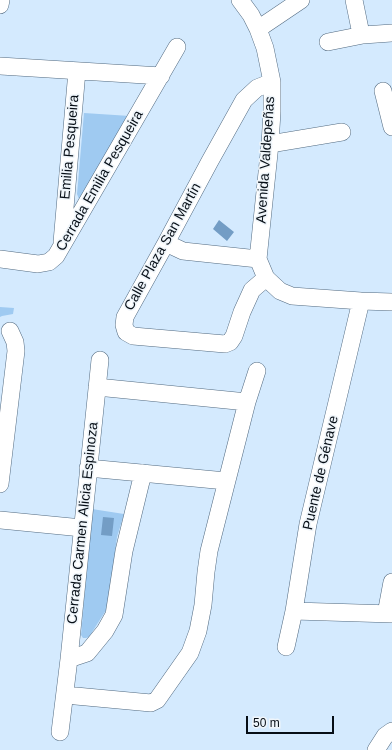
<!DOCTYPE html>
<html>
<head>
<meta charset="utf-8">
<style>
	body { margin:0 }
	#map { position:relative; width:392px; height:750px; overflow:hidden; background:#d4eafe; font-family:Helvetica,sans-serif }
	canvas { display:block }
	.scale { position:absolute; left:246px; top:716px; width:88px; height:18px; box-sizing:border-box; border:2px solid #060e16; border-top:0; padding-left:5px; font-size:12px; line-height:14px; white-space:nowrap; color:#060e16; -webkit-text-stroke:3px #eff5fa; paint-order:stroke }
</style>
</head>
<body>
<div id="map">
<canvas width="392" height="750"></canvas>
<div class="scale">50 m</div>
</div>
<script>
const ctx = document.querySelector('canvas').getContext('2d');
ctx.lineJoin = 'round';
function fill(path, color) { ctx.fillStyle = color; ctx.fill(path, 'evenodd'); }
function stroke(path, color, width, dash) { ctx.strokeStyle = color; ctx.lineWidth = width; ctx.lineCap = dash ? 'butt' : 'round'; ctx.setLineDash(dash || []); ctx.stroke(path); }
function write(font, color, halo, rows, align = 'center') {
  ctx.font = font + ' Helvetica,sans-serif'; ctx.lineWidth = 3; ctx.setLineDash([]); ctx.textBaseline = 'middle'; ctx.strokeStyle = halo; ctx.fillStyle = color; for (const [text, x, y, turn = 0] of rows) {
    ctx.save(); ctx.translate(x, y); ctx.rotate((+turn || 0) * Math.PI / 180); ctx.textAlign = isNaN(turn) ? turn : align; if (halo) ctx.strokeText(text, 0, 0); ctx.fillText(text, 0, 0); ctx.restore();
  }
}
fill(new Path2D(`
	M84,113L130,116L79,199L77,194Z
	M0,307L14,308L13,314L2,316L0,317Z
	M92,509L124,514L117,537L108,607L89,637L86,638H83L81,635Z`), '#9fcaf1');
fill(new Path2D(`
	M219,220L234,232L227,241L213,229Z
	M103,517L114,518L112,536L101,535Z`), '#739dc5');
const minor = new Path2D(`
	M240,0L251,15L258,29L265,48L272,82V112L270,144L258,259L266,278L280,291L292,296L361,301L392,302
	M354,0L361,34L363,35
	M0,5L1,0
	M258,29L301,0
	M328,42L363,35L392,33
	M0,66L161,76
	M383,91L392,127
	M270,144L342,132
	M62,242L77,71
	M166,243L183,251L258,259
	M0,259L38,264L49,262L56,256L177,47
	M266,278L252,290L242,312L234,336L230,342L225,344L133,336L126,332L124,325L125,317L166,243L210,161L244,100L257,88L272,82
	M97,387L247,402
	M88,468L226,481
	M0,484L16,351L15,342L10,331
	M0,520L82,528
	M294,611L392,614
	M386,614L392,582
	M286,647L294,611L308,524L361,301
	M69,659L87,653L105,631L114,615L124,551L143,473
	M65,695L151,703L157,700L190,653L198,631L203,605L206,572L209,551L247,402L257,371
	M60,732L69,659L100,360
	M376,750L385,736L392,731`);
stroke(minor, '#526a80', 18);
stroke(minor, '#fff', 17);
write('14px', '#060e16', '#eff5fa', [
	["Emilia Pesqueira",70,147,-85],
	["Avenida Valdepeñas",266,160,-86],
	["Cerrada Emilia Pesqueira",100,181,-60],
	["Calle Plaza San Martín",163,247,-61],
	["Puente de Génave",321,473,-77],
	["Cerrada Carmen Alicia Espinoza",83,523,-84]
]);
</script>
</body>
</html>
